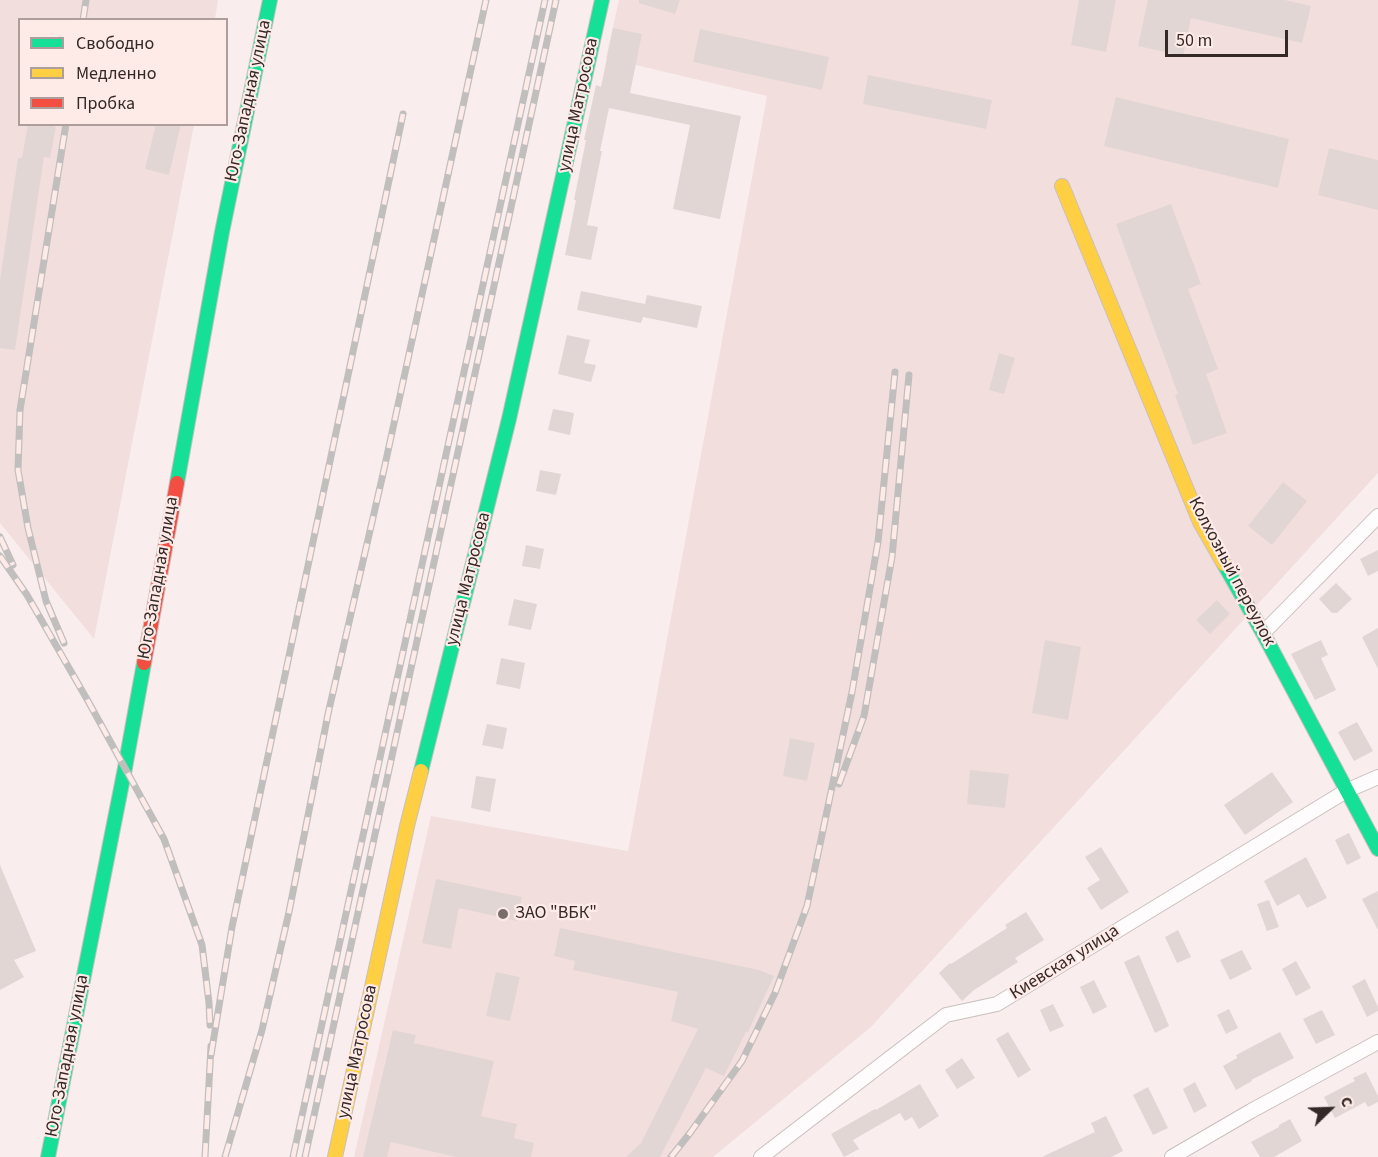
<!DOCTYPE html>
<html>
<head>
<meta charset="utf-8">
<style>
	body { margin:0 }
	#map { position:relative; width:1378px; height:1157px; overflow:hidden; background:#f9eeed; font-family:"Source Sans 3",sans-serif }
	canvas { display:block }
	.legend { position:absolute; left:18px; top:18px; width:210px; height:108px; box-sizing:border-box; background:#feebe8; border:2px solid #ad9d9b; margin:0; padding:8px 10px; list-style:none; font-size:18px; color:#342927 }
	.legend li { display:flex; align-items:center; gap:12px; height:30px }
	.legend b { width:30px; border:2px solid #ad9d9b }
	.north { position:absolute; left:1300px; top:1079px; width:60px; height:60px; -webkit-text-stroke:4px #feebe8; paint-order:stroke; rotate:67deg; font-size:16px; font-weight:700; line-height:24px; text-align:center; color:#342927 }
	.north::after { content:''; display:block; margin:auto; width:21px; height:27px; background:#342927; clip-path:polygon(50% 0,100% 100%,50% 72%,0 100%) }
	.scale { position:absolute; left:1165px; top:30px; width:123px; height:27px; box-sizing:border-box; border:3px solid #342927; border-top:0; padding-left:8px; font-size:18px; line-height:21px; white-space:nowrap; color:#342927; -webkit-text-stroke:4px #feebe8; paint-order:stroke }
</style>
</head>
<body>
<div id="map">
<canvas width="1378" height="1157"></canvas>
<ul class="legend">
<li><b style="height:8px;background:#16e098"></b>Свободно</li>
<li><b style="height:8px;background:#ffcf43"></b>Медленно</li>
<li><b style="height:8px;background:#f24e42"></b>Пробка</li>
</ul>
<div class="north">С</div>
<div class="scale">50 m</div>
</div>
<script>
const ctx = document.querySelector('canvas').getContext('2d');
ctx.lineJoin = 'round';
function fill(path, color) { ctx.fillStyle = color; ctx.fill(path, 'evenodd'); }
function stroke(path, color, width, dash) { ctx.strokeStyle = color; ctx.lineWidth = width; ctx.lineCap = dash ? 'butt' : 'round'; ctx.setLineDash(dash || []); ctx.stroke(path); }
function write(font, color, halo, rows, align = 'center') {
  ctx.font = font + ' "Source Sans 3",sans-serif'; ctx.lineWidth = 4.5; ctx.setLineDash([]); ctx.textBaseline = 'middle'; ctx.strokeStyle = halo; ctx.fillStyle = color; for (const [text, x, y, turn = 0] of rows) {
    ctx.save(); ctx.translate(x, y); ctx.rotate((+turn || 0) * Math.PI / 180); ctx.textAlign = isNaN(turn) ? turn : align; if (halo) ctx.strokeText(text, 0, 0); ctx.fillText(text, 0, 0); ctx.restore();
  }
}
fill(new Path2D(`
	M0,0H218L215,19L20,20V124L194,125L94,639L0,523Z
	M619,0H1378V473L871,1027L713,1157H354L431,816L628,851L767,96L606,58Z`), '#f2dfdd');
fill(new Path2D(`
	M639,0H680L675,14L639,3Z
	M1079,0H1116L1106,52L1071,45Z
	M1148,0H1285L1311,6L1302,43L1191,18L1183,56L1138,46Z
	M613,28L642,34L630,93L741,116L720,219L673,209L690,125L609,108L600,151H602L587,225L598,227L591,260L565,255L576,200H574L586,140H584L596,85L601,87Z
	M700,29L829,57L822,90L693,62Z
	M868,75L992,100L986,129L863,104Z
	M1116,97L1289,139L1278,188L1104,146Z
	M28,124H44L56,127L50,158L44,157L15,350L0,348V280L18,158H22Z
	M156,124H181L169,175L145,169Z
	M1329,148L1378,160V210L1318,195Z
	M1171,204L1201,284L1188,289L1218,369L1206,374L1227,433L1193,445L1175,395L1178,394L1116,224Z
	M581,291L645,304L647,295L702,306L697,328L643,317L641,323L577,310Z
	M567,335L590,340L584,363L596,365L591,382L558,374Z
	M999,353L1015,358L1004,394L989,390Z
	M553,409L574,413L570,435L548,430Z
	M540,470L561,474L556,495L536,491Z
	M1283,482L1307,501L1272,545L1248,526Z
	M526,545L544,549L540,569L522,566Z
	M1378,550V571L1368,576L1360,559Z
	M1336,583L1352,599L1337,613H1332L1319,599Z
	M514,599L537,604L531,630L508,625Z
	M1217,600L1230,614L1210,634L1196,620Z
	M1378,628V669L1362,637Z
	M1045,640L1081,647L1068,720L1032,713Z
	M1321,640L1328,655L1321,658L1336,690L1315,700L1291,654Z
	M501,658L525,663L520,689L496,684Z
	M1357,722L1373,751L1354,761L1338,732Z
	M487,724L507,728L503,749L482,745Z
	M790,738L815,743L807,781L783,776Z
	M970,770L1009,774L1005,808L967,804Z
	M1272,772L1293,802L1245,835L1224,805Z
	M476,776L496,779L490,812L471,808Z
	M1349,833L1361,858L1347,865L1335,840Z
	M1101,847L1129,892L1101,910L1087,888L1100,880L1085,857Z
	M1306,857L1327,898L1307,908L1299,894L1277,906L1264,881Z
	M0,865L36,951L14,960L24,977L0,990Z
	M436,879L522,897L517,921L459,908L451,949L422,943Z
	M1378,891V930L1362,899Z
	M1269,900L1279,927L1267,931L1257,904Z
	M1026,912L1044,940L1015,958L1018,962L974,990L962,1001L939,973L950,963L951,964L1007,928L1005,925Z
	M560,928L759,970L774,976L748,1032H746L724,1076L706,1068L660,1157H626L641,1143L698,1029L671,1021L678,992L573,970L575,961L554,956Z
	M1178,930L1191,957L1177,963L1165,937Z
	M1242,950L1252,969L1230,980L1220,960Z
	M1139,955L1169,1026L1155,1033L1124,962Z
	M1296,961L1311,988L1296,996L1282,969Z
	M496,972L520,977L510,1021L486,1016Z
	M1365,979L1378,1007V1011L1367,1017L1352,986Z
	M1094,980L1107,1007L1093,1014L1080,987Z
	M1053,1004L1064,1026L1050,1032L1040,1010Z
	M1229,1009L1238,1028L1226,1034L1217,1015Z
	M1322,1010L1335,1035L1316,1044L1303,1019Z
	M393,1030L416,1035L414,1043L494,1061L481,1116L517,1124L514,1138L534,1143L531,1157H456L391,1142L387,1157H363Z
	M1008,1032L1031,1070L1018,1078L996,1039Z
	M1280,1032L1294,1058L1251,1080L1252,1081L1236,1090L1223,1066L1237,1058L1236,1055Z
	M962,1058L975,1078L957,1089L945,1070Z
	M1366,1072L1378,1096V1102L1368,1107L1365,1102L1335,1118L1324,1097L1355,1081L1353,1078Z
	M1195,1082L1207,1106L1194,1113L1183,1089Z
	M920,1084L939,1116L919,1129L912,1117L905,1121L900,1113L853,1140L859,1149L844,1157L831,1134L875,1109L876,1110Z
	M1148,1087L1168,1128L1153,1135L1133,1095Z
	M1106,1116L1123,1151L1111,1157H1042L1095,1132L1091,1123Z
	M1290,1119L1302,1141L1274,1157H1260L1251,1142L1279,1127V1125Z`), '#e2d6d4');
const street = new Path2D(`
	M1263,633L1378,516
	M761,1157L946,1015L997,1004L1346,791L1378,777
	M1172,1157L1251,1111L1378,1042`);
const fast = new Path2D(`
	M177,483L222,232L270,0
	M1224,564L1263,633L1378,849
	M421,771L509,419L602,0
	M48,1157L125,768L144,663`);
const slow = new Path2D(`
	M1062,186L1200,522L1224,564
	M335,1157L407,826L421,771`);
const jam = new Path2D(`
	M144,663L177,483`);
stroke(street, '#c9bfbe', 16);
stroke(fast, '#c9bfbe', 16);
stroke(slow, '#c9bfbe', 16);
stroke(jam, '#c9bfbe', 16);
stroke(street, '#fefcfc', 14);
stroke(fast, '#16e098', 14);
stroke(slow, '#ffcf43', 14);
stroke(jam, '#f24e42', 14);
const rail = new Path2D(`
	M83,20L86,0
	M0,537L13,565
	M0,556L27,595L88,701L164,839L202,945L209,1003L210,1025
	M64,643L46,601L28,528L18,470L20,410L66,124
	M839,784L864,716L892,557L909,375
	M211,1055L232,927L403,114
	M205,1157L211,1046
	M225,1157L262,1030L289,912L328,714L383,474L486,0
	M293,1157L545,0
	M305,1157L556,0
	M671,1157L690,1133L742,1061L775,993L807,906L852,692L878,542L895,372`);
stroke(rail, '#c1bebe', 7);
stroke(rail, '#feebe8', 4.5, [14]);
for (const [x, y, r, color] of [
	[503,914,6,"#796e6c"]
]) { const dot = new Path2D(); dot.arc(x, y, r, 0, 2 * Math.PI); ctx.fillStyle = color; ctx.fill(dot); stroke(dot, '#feebe8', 2); }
write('18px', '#342927', '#feebe8', [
	["Юго-Западная улица",249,101,-78],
	["улица Матросова",579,105,-78],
	["Колхозный переулок",1231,572,62],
	["Юго-Западная улица",159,578,-80],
	["улица Матросова",469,579,-76],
	["Киевская улица",1065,963,-32],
	["улица Матросова",358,1052,-78],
	["Юго-Западная улица",68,1056,-79]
]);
write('18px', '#342927', '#feebe8', [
	["ЗАО \"ВБК\"",515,914]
], 'left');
</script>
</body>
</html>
